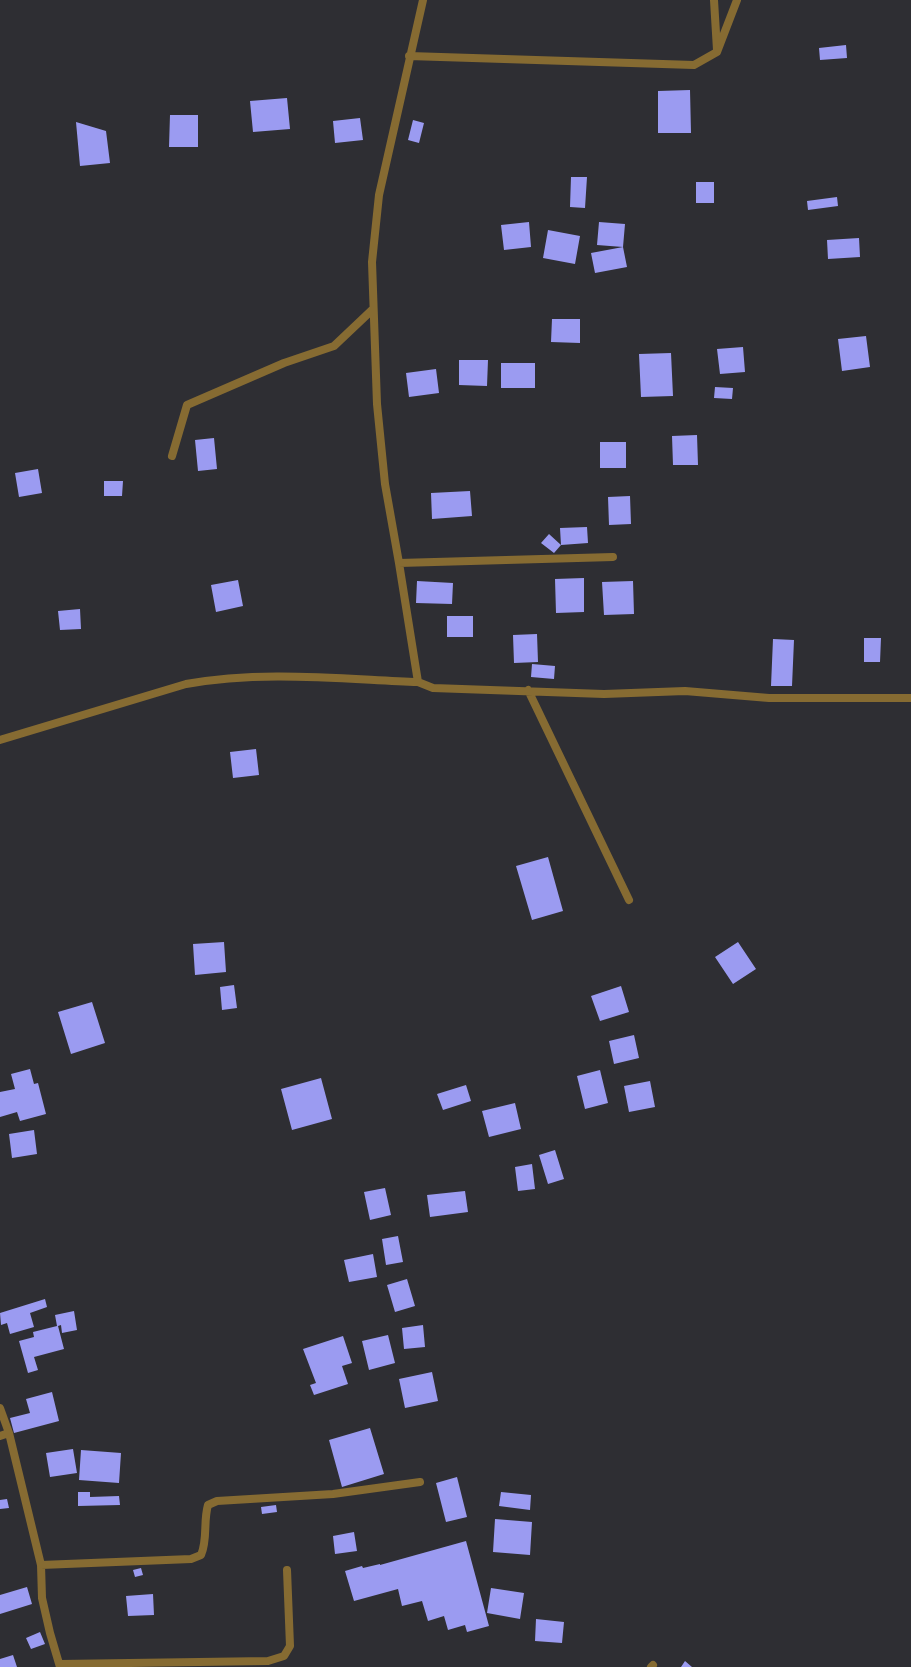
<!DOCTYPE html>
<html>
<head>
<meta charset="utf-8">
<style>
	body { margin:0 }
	canvas { display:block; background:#2e2e33 }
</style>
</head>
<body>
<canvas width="911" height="1667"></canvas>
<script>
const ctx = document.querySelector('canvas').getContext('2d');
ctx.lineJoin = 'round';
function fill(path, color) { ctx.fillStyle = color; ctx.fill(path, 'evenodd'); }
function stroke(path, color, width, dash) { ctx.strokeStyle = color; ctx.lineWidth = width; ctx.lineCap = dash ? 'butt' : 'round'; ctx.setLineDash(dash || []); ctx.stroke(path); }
fill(new Path2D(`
	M846,45L847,58L820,60L819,48Z
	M690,90L691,133H658V91Z
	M287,98L290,129L253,132L250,101Z
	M170,115H198V147H169Z
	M360,118L363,140L335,143L333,121Z
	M413,120L424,123L419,143L408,140Z
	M76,122L106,131L110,163L80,166Z
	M571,177H587L585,208L570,207Z
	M696,182H714V203H696Z
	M837,197L838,206L808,210L807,201Z
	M529,222L531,247L504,250L501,225Z
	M599,222L625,224L623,247L627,267L595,273L591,253L623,247L597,245Z
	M548,230L580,236L575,264L543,258Z
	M859,238L860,257L828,259L827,240Z
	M552,319H580V343L551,342Z
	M866,336L870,367L842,371L838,339Z
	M743,347L745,372L720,374L717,349Z
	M671,353L673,396L641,397L639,354Z
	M459,360H488L487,386L459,385Z
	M501,363H535V388H501Z
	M436,369L439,393L409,397L406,373Z
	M715,387L733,388L732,399L714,398Z
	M697,435L698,465H673L672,436Z
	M214,438L217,469L198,471L195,440Z
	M600,442H626V468H600Z
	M38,469L42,493L19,497L15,473Z
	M104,481H123L122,496H104Z
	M470,491L472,516L432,519L431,493Z
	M630,496L631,524L609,525L608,497Z
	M587,527L588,543L561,545L560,528Z
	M549,534L561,545L554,553L541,543Z
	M584,578V612L556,613L555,579Z
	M238,580L243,606L216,612L211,585Z
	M417,581L453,583L452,604L416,603Z
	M633,581L634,614L604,615L602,582Z
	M80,609L81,629L60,630L58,611Z
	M447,616H473V637H447Z
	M537,634L538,662L514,663L513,635Z
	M864,638H881L880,662H864Z
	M773,639L794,640L792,686H771Z
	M532,664L555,666L554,679L531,677Z
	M256,749L259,775L233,778L230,752Z
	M548,857L563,911L532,920L516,866Z
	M224,942L226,972L195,975L193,944Z
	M738,942L756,969L733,984L715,957Z
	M234,985L237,1008L222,1010L220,987Z
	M621,986L629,1012L600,1021L591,996Z
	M92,1002L105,1043L71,1054L58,1012Z
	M634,1035L639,1058L614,1064L609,1041Z
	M30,1069L34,1084L38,1083L46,1114L20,1121L17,1112L0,1117V1092L15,1089L11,1074Z
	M600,1070L608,1103L585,1109L577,1076Z
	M321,1078L332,1119L292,1130L281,1089Z
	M650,1081L655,1107L629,1112L624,1086Z
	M466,1085L471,1101L443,1110L437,1094Z
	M515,1103L521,1129L489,1137L482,1111Z
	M34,1130L37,1154L12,1158L9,1134Z
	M555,1150L564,1179L548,1184L539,1155Z
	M532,1164L535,1189L518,1191L515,1167Z
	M385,1188L391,1215L370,1220L364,1192Z
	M465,1191L468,1212L430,1217L427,1195Z
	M398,1236L403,1262L386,1265L382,1239Z
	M373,1254L377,1277L349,1282L344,1260Z
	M407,1279L415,1306L395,1312L387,1285Z
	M45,1299L47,1307L30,1313L34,1327L10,1334L7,1323L1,1325L0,1313Z
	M74,1311L77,1330L62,1333L61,1325L58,1326L64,1349L34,1357L38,1370L28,1373L19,1341L34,1337L33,1332L57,1326L55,1315Z
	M423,1325L425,1347L404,1349L402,1328Z
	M388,1335L395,1363L369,1370L362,1341Z
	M343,1336L352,1363L342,1366L348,1384L314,1395L310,1385L316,1383L303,1349Z
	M432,1372L438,1401L405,1408L399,1379Z
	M52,1392L59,1421L14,1433L10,1418L30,1413L26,1399Z
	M370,1428L384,1474L342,1487L329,1440Z
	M73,1449L77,1473L50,1477L46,1453Z
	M81,1450L121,1453L119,1483L79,1480Z
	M457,1477L467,1517L446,1522L436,1483Z
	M78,1492H90V1497L119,1496L120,1505L78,1506Z
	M501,1492L531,1495L530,1510L499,1506Z
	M7,1499L9,1508L0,1509V1500Z
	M276,1505L277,1512L262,1514L261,1507Z
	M495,1519L532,1522L530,1555L493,1552Z
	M354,1532L357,1551L335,1554L333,1536Z
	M466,1541L489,1626L467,1632L465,1625L448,1630L444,1616L428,1621L422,1601L402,1606L398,1589L354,1601L345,1571L362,1566L363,1568L380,1564V1565Z
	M141,1568L143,1575L135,1577L133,1570Z
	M27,1587L32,1604L0,1614V1595Z
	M491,1588L524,1593L520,1619L487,1613Z
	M153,1594L154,1615L128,1616L126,1596Z
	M536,1619L564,1622L562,1643L535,1641Z
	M40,1632L45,1644L31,1649L26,1638Z
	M13,1655L17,1667H0V1659Z
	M685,1661L692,1667H681Z`), '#9b9bf1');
stroke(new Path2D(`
	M714,0L717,50
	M409,56L694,65L717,52L737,0
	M172,456L187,405L284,363L334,346L372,310
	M399,563L613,557
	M418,682L399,563L385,484L377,404L372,262L379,195L423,0
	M528,690L629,900
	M0,740L186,684C261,670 341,679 418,682L433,688L604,694L685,691L769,698H911
	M0,1408L9,1433L41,1565L42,1598L50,1633L60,1667
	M0,1436L9,1433
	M41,1565L191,1559L201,1555C208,1539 203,1522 208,1505L217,1501L333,1494L420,1482
	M60,1664L268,1661L284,1656L290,1646L287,1570
	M651,1667L653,1665`), '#866b32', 8);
</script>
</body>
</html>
